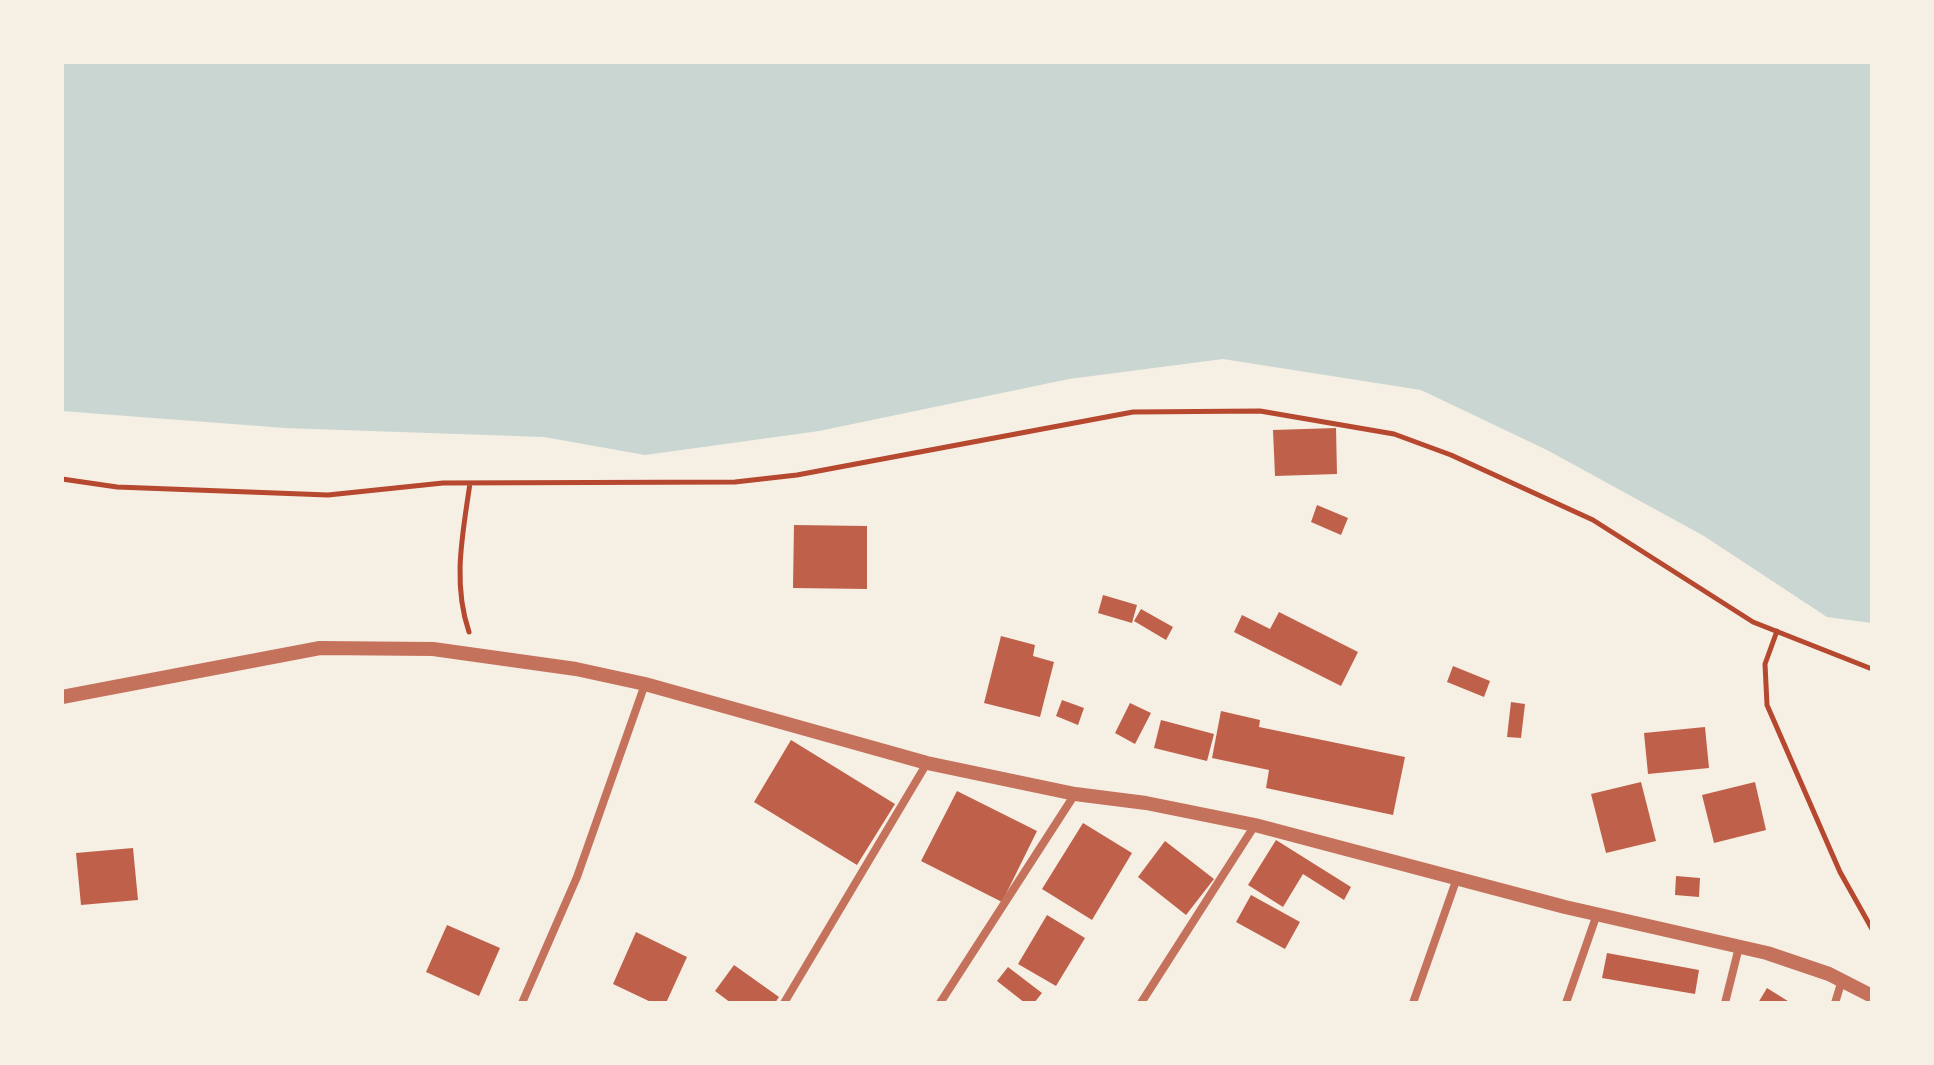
<!DOCTYPE html>
<html>
<head>
<meta charset="utf-8">
<style>
	body { margin:0 }
	#map { position:relative; width:1934px; height:1065px; overflow:hidden; background:#f6efe4; font-family:"Archivo Narrow",sans-serif }
	canvas { display:block }
	.frame { position:absolute; inset:0; border:64px solid #f6efe4; pointer-events:none }
</style>
</head>
<body>
<div id="map">
<canvas width="1934" height="1065"></canvas>
<div class="frame"></div>
</div>
<script>
const ctx = document.querySelector('canvas').getContext('2d');
ctx.lineJoin = 'round';
function fill(path, color) { ctx.fillStyle = color; ctx.fill(path, 'evenodd'); }
function stroke(path, color, width, dash) { ctx.strokeStyle = color; ctx.lineWidth = width; ctx.lineCap = dash ? 'butt' : 'round'; ctx.setLineDash(dash || []); ctx.stroke(path); }
fill(new Path2D(`
	M62,62H1872V623L1827,617L1704,536L1547,450L1421,390L1223,359L1069,379L819,431L645,455L544,437L285,428L62,411Z`), '#c9d6d2');
fill(new Path2D(`
	M1336,428L1337,474L1275,476L1273,430Z
	M1317,505L1348,518L1341,535L1311,522Z
	M794,525L867,526V589L793,588Z
	M1103,595L1137,605L1132,623L1098,613Z
	M1141,609L1173,627L1166,640L1134,621Z
	M1279,612L1358,652L1341,686L1234,632L1242,615L1270,629Z
	M1001,636L1035,645L1033,656L1054,662L1040,717L984,703Z
	M1453,666L1490,681L1484,697L1447,682Z
	M1062,700L1084,708L1078,725L1056,716Z
	M1511,702L1525,704L1521,738L1507,737Z
	M1130,703L1151,713L1135,744L1115,733Z
	M1221,711L1260,720L1259,727L1405,757L1393,815L1266,788L1269,770L1212,758Z
	M1161,720L1214,734L1207,761L1154,748Z
	M1705,727L1709,768L1648,774L1644,733Z
	M791,740L895,804L857,865L754,802Z
	M1641,782L1656,841L1606,853L1591,794Z
	M1755,782L1766,830L1714,843L1702,795Z
	M957,791L1037,831L1002,902L921,861Z
	M1083,823L1132,853L1092,920L1042,889Z
	M1276,840L1351,887L1344,900L1303,874L1283,907L1248,885Z
	M1165,841L1214,879L1186,915L1138,877Z
	M133,848L138,900L81,905L76,853Z
	M1676,876L1700,878L1699,897L1675,895Z
	M1251,895L1300,922L1285,949L1236,922Z
	M1047,915L1085,938L1056,986L1018,964Z
	M447,925L500,948L479,996L426,972Z
	M636,932L687,957L666,1003H653L613,984Z
	M1607,953L1699,970L1695,994L1602,978Z
	M734,965L779,997L775,1003H731L715,991Z
	M1008,967L1042,993L1034,1003H1025L997,981Z
	M1767,988L1791,1003H1758Z`), '#bf614a');
stroke(new Path2D(`
	M62,479L117,487L328,495L443,483L735,482L797,475L1133,412L1260,411L1394,434L1451,455L1593,520L1753,622L1872,669
	M1777,631L1765,664L1767,705L1840,872L1872,929
	M469,632C452,582 463,533 470,483`), '#b5482f', 5);
stroke(new Path2D(`
	M522,1003L577,877L645,684
	M784,1003L927,763
	M940,1003L1075,794
	M1141,1003L1255,825
	M1413,1003L1457,878
	M1566,1003L1597,914
	M1725,1003L1739,947
	M1835,1003L1842,980`), '#c5725c', 8);
stroke(new Path2D(`
	M62,697L320,648L433,649L576,669L645,684L927,763L1075,794L1146,803L1255,825L1565,907L1767,953L1829,974L1872,996`), '#c5725c', 14);
</script>
</body>
</html>
